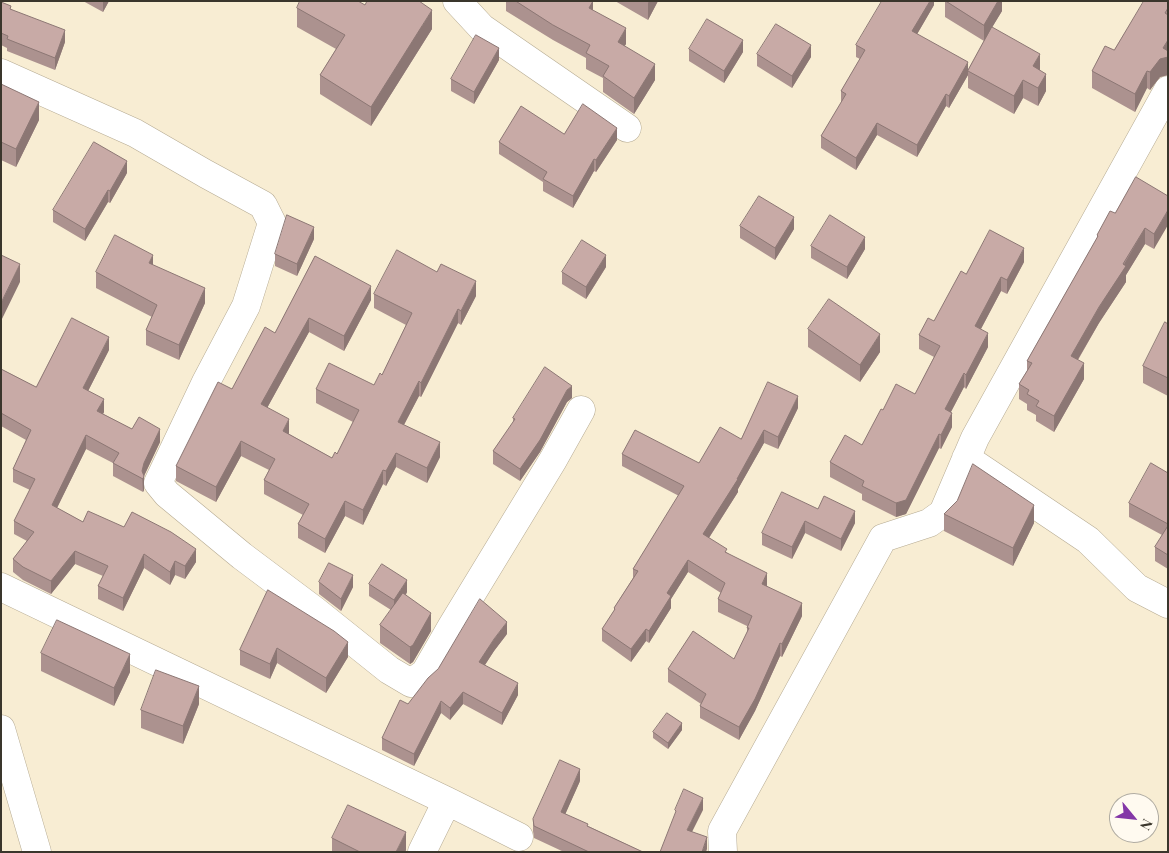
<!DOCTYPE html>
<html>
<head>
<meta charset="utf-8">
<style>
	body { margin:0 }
	#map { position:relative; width:1169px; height:853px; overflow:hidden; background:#f8edd3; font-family:"Playfair Display",serif }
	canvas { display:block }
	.frame { position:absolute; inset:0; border:2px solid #3a362c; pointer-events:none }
	.north { position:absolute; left:1109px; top:793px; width:50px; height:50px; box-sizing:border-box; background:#fffaf0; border:1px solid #b0aca2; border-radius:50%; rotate:118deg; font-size:14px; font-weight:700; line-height:20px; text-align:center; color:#3a362c }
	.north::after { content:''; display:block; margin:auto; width:18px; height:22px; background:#8437a7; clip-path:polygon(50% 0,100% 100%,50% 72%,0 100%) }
</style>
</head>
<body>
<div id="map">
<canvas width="1169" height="853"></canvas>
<div class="frame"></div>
<div class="north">N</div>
</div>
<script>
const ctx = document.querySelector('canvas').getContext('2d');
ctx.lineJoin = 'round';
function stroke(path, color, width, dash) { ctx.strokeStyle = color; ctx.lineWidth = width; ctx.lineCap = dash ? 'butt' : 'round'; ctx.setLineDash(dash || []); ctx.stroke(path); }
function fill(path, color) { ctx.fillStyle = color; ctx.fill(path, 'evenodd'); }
const minor = new Path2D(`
	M457,1L482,28L627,128
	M1,73L135,133L206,174L263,205L272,223L246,306L206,382L158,483L167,494L242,556L314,610L389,670L411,683L425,673L452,626L553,460L581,410
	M966,458L1088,540L1137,588L1168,604
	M1,587L447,801L519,837
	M1,729L37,852
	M422,852L447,801
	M723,852L722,831L883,538L929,523L943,513L975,438L1168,90`);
stroke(minor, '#b5aa92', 29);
stroke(minor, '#fff', 28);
fill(new Path2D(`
	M83,1H109L103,12Z
	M506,1H593V11L626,44L624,46L655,80L634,114L603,92V78L586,69V58L553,40L506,11Z
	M615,1H658L648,20Z
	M934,1V5L917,34L968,70L984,41L945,17V1H1002V11L992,27L1040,70L1046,91L1038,106L1023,98L1014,114L968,88V75L949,108L946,106L917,157L877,135L856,170L821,148V136L841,103V91L860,59L856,57V45Z
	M1168,1V75L1160,77L1150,90L1147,88L1135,112L1092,88V71Z
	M1,2L11,9L65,42L55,70L7,51V48L1,45Z
	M365,5L432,29L371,126L320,94V75L336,49L297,27V8Z
	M689,49L743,52L724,83L689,61Z
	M757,54L811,57L792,88L757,66Z
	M499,60L474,104L451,91V79Z
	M1,84L39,120L16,167L1,160Z
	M564,134L617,140L596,172L594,171L573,208L543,191V182L499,154V142Z
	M127,173L110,203L108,202L85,241L53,222V210Z
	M1168,196L1154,249L1145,244L1126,275V282L1099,323L1078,360L1084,379L1054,432L1036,421V415L1027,410V404L1019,399V384L1027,371V361L1097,238V235L1115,213Z
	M740,226L794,229L775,260L740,238Z
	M314,239L297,276L275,266V254Z
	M811,246L865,249L847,279L811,258Z
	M315,256L371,300L344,351L309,332L267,408L289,433V434L332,458L337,454L353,422L316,403V389L374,385L382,375L406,325L374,308V294L476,296L461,325L458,323L421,397L419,396L404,425L440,457L427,483L396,467L386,486L383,484L363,525L345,516L325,553L298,538V524L303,515L264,494V480L269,470L241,456L216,502L176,481V466L232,389L275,333Z
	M1024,262L1007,294L1001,291L981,329L988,347L966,389L964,387L951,412L952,427L941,449L939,448L906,514L896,517L862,500V494L830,477V462L862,445L883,410L915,394L934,357L919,349V335L934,321L966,274Z
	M606,267L586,299L562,284V272Z
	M96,272L205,303L179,360L146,345V330L152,317L96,288Z
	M1168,324V396L1143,383V366Z
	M808,329L880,352L860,382L808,347Z
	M109,350L88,391L104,412L103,414L132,429L160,442L144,476V490L143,492L113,476V463L86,449L57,508L83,522L196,562L185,579L175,575L170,585L144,568L123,611L98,599V586L103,576L75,564L51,594L23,580L13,572V559L27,541L14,534V521L30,490L13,482V469L26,440L1,426V369L36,387Z
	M572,398L567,402L540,452L520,481L493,464V451L513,423V418Z
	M798,408L778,449L764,443L738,489V492L709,538L767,585V586L802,616L782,657L780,656L755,711L739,740L700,718V706L701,704L668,682V669L734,659L747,633V626L718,612V599L721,593L688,572L671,599V608L649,643L646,641L631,662L602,641V629L614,611V608L633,578V569L679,496L622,466V454L699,463L741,439Z
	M1168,473V569L1155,561V547L1162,535L1129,517V503Z
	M957,501L1034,523L1013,566L944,531V514Z
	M818,509L855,523L841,551L805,533L792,559L762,545V533Z
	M319,582L353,587L341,611L319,594Z
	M369,584L407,592L406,595L431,631L413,662L410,664L380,643V625L391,610L369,596Z
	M268,590L348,657L326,693L277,663L270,679L240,665V650Z
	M507,634L494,651L485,665L518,695L502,725L463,704L450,720L441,713L414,766L382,750V738L408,704Z
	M41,653L130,672L114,706L41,671Z
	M199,704L183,744L141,728V710Z
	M682,730L668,749L653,738V732Z
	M580,781L565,814L588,826L643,852H564L534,838L533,831V819Z
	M332,838L406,850L405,852H332Z`), '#ac928f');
fill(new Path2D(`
	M103,1H109L103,12Z
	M593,1V16L589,8Z
	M649,1H658L648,20V3Z
	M930,1H934V5L912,43V31Z
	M998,1H1002V11L984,41V25Z
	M432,10V29L371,126V107Z
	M626,28V44L618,58V42Z
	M65,30V42L55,70V58Z
	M743,40V52L724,83V71Z
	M1168,40V75L1160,77L1150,90V72Z
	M811,45V57L792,88V76Z
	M499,48V60L474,104V92Z
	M1040,54V71L1033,66Z
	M968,62V75L949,108V96Z
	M655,64V80L634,114V98Z
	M1147,71V88L1135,112V94Z
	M1046,74V91L1038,106V88Z
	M1023,80V98L1014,114V96Z
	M946,94V106L917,157V145Z
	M39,102V120L16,167V149Z
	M877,123V135L856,170V158Z
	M617,128V140L596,172V160Z
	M594,159V171L573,208V196Z
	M127,161V173L110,203V191Z
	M108,190V202L85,241V229Z
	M1168,210V225L1154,249V234Z
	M794,217V229L775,260V248Z
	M314,227V239L297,276V264Z
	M1145,228V244L1126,275V282L1099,323L1071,371V356Z
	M865,237V249L847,279V267Z
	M1024,248V262L1007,294V280Z
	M153,255V270L149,263Z
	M606,255V267L586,299V287Z
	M20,264V282L1,321V303Z
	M1001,277V291L975,340V326Z
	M476,281V296L461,325V311Z
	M371,286V300L344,351V336Z
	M205,288V303L179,360V345Z
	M458,309V323L421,397V383Z
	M309,318V332L261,419V404Z
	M988,333V347L966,389V375Z
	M880,334V352L860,382V365Z
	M109,337V350L83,401V388Z
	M1084,363V379L1054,432V416Z
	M964,373V387L945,423V409Z
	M419,381V396L398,436V422Z
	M572,386V398L567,402L540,452L520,481V469L567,390Z
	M798,396V408L778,449V437Z
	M104,399V412L97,425V411Z
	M952,413V427L941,449V435Z
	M289,419V433L283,445V431Z
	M160,429V442L144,476V490L143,492L142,471L144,463Z
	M764,430V443L738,489V492L703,547V534L737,479Z
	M939,434V448L906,514L896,517V503Z
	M86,435V449L52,518V505Z
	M241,441V456L216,502V487Z
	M440,442V457L427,483V468Z
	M396,453V467L386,486V471Z
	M383,470V484L363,525V510Z
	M345,501V516L325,553V539Z
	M1034,505V523L1013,566V548Z
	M855,511V523L841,551V539Z
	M805,521V533L792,559V547Z
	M196,549V562L185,579V566Z
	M75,551V564L51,594V581Z
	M144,554V568L123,611V598Z
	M688,560V572L671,599V608L649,643V631L667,593Z
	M175,561V575L170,585V572Z
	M767,573V585L762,596V584Z
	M353,575V587L341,611V599Z
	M407,580V592L394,612V600Z
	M802,603V616L782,657V644Z
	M431,613V631L413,662L410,664V647Z
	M507,622V634L494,651L479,674V662L494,639Z
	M646,629V641L631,662V649Z
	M348,642V657L326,693V678Z
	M780,643V656L755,711L739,740V727Z
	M277,648V663L270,679V664Z
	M130,654V672L114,706V688Z
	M518,683V695L502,725V713Z
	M199,686V704L183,744V726Z
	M463,692V704L450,720V708Z
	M441,701V713L414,766V754Z
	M682,723V730L668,749V743Z
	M580,769V781L561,824V812Z
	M703,798V810L687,842V830Z
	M406,832V850L405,852H396Z
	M707,837V849L706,852H702Z`), '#8c7774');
const building = new Path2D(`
	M300,1H358L365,5L367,1H419L432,10L371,107L320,75L345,35L297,8Z
	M516,1H593L589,8L626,28L618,42L655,64L634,98L603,76L609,66L586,53L590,45L553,25Z
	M882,1H930L912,31L968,62L949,96L946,94L917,145L877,123L856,158L821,136L846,94L841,91L865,50L856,45Z
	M946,1H998L984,25Z
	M1144,1H1168V8L1165,13L1168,15V40L1163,48L1168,51V57L1160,59L1150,72L1147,71L1135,94L1092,71L1105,46L1114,50Z
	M1,2L11,6L10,9L65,30L55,58L7,39L8,36L1,33Z
	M707,19L743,40L724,71L689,49Z
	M776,24L811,45L792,76L757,54Z
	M992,27L1040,54L1033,66L1046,74L1038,88L1023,80L1014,96L968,71Z
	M476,35L499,48L474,92L451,79Z
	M1,84L39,102L16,149L1,142Z
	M583,104L617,128L596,160L594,159L573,196L543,179L547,172L499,142L521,106L564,134Z
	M94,142L127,161L110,191L108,190L85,229L53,210Z
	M1136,177L1168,196V210L1154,234L1145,228L1123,264L1126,266L1099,307L1071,356L1084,363L1054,416L1036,406L1039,401L1027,394L1029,390L1019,384L1032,363L1027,361L1098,236L1097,235L1110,211L1115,213Z
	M759,196L794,217L775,248L740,226Z
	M287,215L314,227L297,264L275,254Z
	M830,215L865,237L847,267L811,246Z
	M990,230L1024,248L1007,280L1001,277L975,326L988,333L966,375L964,373L945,409L952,413L941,435L939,434L906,500L896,503L862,486L864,481L830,462L845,435L862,445L881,409L883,410L896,384L915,394L940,346L919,335L928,318L934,321L961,271L966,274Z
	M115,235L153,255L149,263L205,288L179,345L146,330L157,305L96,272Z
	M582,240L606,255L586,287L562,272Z
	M397,250L437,272L441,264L476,281L461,311L458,309L421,383L419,381L398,422L440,442L427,468L396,453L386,471L383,470L363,510L345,501L325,539L298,524L309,504L264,480L275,459L241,441L216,487L176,466L218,382L232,389L265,327L275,333L315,256L371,286L344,336L309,318L261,404L289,419L283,431L332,458L335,452L337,454L359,410L316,389L329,363L374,385L380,373L382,375L412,313L374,294Z
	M1,255L20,264L1,303Z
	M829,299L880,334L860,365L808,329Z
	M72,318L109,337L83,388L104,399L97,411L132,429L139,417L160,429L144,463L142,471L144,476L143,479L113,463L119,453L86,435L52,505L83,522L88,511L124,527L132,512L171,532L196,549L185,566L175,561L170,572L144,554L123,598L98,586L108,566L75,551L51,581L23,567L13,559L34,532L14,521L35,479L13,469L31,430L1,413V369L36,387Z
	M1165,322L1168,324V378L1143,366Z
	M545,367L572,386L567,390L540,440L520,469L493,451L515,419L513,418Z
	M768,382L798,396L778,437L764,430L737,479H738L703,534L727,549L725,552L767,573L762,584L802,603L782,644L780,643L755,699L739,727L700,706L706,694L668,669L693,631L734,659L749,628H747L752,616L718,599L725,583L688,560L667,593L671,596L649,631L646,629L631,649L602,629L615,609L614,608L638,571L633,569L684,486L622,454L635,430L699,463L720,427L741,439Z
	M1151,463L1168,473V524L1129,503Z
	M973,464L1034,505L1013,548L944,514L957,501Z
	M782,492L818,509L824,496L855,511L841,539L805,521L792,547L762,533Z
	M1168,526V555L1155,547Z
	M329,563L353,575L341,599L319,582Z
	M382,564L407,580L394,600L369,584Z
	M268,590L334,631L348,642L326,678L277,648L270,664L240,650Z
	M403,593L431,613L413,645L410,647L380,625Z
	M480,599L507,622L494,639L479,662L518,683L502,713L463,692L450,708L441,701L414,754L382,738L400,700L408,704L428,678L438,669Z
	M57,620L130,654L114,688L41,653Z
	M156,670L199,686L183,726L141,710Z
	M667,713L682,723L668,743L653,732Z
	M560,760L580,769L561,812L588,824L587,826L643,852H589L534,826L533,819Z
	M684,789L703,798L687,830L707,837L702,852H660L676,811L675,810Z
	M348,805L406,832L396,852H360L332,838Z`);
fill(building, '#c8aaa6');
stroke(building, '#8c7774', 1);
</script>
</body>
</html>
